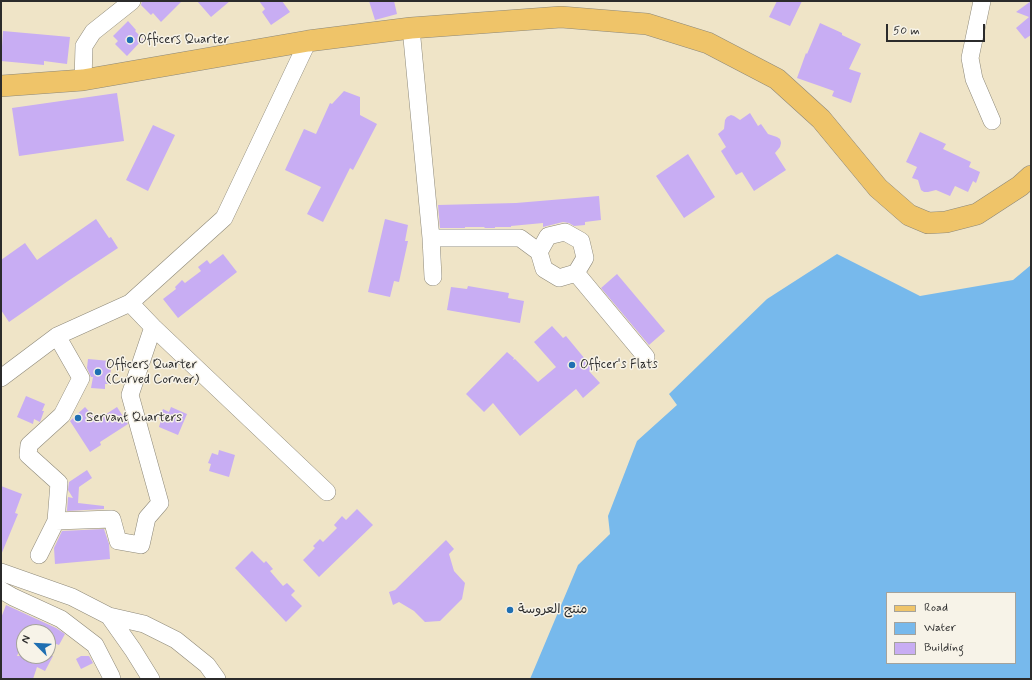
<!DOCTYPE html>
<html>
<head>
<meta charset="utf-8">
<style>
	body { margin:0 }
	#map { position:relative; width:1032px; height:680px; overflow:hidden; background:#efe4c7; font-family:Mynerve,sans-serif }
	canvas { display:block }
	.frame { position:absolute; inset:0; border:2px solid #2b2b2b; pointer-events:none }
	.legend { position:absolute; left:886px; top:592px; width:130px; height:72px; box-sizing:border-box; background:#f7f3e8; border:1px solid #a5a39c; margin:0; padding:5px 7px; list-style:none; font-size:12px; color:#2b2b2b }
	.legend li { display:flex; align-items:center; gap:8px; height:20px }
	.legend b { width:20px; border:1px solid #a5a39c }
	.north { position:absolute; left:16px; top:624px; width:40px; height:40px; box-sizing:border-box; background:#f7f3e8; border:1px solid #a5a39c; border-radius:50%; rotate:294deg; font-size:11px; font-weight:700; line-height:16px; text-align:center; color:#2b2b2b }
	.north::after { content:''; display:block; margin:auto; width:14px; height:18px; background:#1f6fb2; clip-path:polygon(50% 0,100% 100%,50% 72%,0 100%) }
	.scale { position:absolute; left:886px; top:24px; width:99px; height:18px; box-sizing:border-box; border:2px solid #2b2b2b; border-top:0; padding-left:5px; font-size:12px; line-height:14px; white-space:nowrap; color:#2b2b2b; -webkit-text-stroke:3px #f7f3e8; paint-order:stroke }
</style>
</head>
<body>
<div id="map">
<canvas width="1032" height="680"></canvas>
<div class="frame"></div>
<ul class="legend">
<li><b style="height:5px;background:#efc469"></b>Road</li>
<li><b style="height:11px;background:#77b9ec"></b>Water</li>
<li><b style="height:11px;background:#c8adf3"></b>Building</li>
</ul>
<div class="north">N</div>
<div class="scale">50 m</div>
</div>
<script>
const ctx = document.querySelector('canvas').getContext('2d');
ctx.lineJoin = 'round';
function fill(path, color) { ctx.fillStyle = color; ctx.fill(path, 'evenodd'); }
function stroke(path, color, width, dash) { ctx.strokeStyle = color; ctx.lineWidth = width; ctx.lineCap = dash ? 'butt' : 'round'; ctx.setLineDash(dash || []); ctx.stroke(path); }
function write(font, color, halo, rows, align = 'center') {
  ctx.font = font + ' Mynerve,"Playpen Sans Arabic",sans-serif'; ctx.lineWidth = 3; ctx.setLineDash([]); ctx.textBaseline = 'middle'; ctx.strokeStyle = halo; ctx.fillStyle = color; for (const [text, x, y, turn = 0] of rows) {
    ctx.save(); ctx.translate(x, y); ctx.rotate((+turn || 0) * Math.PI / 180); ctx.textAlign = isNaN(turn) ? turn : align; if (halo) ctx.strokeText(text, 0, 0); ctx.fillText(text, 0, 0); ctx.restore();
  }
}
fill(new Path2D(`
	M837,254L920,296L1013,280L1031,265V679H530L578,565L610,534L608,516L637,441L677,405L669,394L767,299ZM887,593H1015V663H887Z`), '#77b9ec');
fill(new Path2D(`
	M142,1H182L161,22L153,13L151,15L141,5Z
	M197,1H230L211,17Z
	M259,1H282L290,12L271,25L262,12L265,9Z
	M369,1H394L397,14L375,20Z
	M777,1H802L790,26L769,17Z
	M1031,1V35L1025,39L1016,28L1029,17L1016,12Z
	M128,21L136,30L135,31L143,39L127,56L115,44L118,41L113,36Z
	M820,23L842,33V35L861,44L849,69L861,73L851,103L832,96L834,91L797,78L806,53L807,54Z
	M3,31L70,37L67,64L44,61V65L1,61Z
	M344,91L360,97V115L377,124L353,170L350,168L323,222L307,214L321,187L285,170L304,129L316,134L330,103L332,104Z
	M117,93L124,141L19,156L12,108Z
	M750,113L758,126L761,124L768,134L777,137L780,139L781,143L780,147L775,153L786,170L754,191L742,172L736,175L721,151L726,147L718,134L724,129L725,120L727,117L731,115L734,116L740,120Z
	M153,125L175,135L148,191L126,180Z
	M920,132L946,144L943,149L971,162L969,167L980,172L976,183L973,181L968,192L955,186L950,196L936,190L928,192H924L921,190L918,180L912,178L917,167L906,162Z
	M688,154L715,197L684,218L656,176Z
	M599,196L601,220L585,222V225L574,226L569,223L563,222L543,227V223L511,226V227H495V228H485L484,227H465V228H440L438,205L516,203Z
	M96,219L109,238L111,237L118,248L68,281L9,322L1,310V260L25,243L37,260Z
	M385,219L408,225L405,241H408L399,282L394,281L390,297L368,292Z
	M223,254L237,272L178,318L163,299L176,289L175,287L182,280L185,283L201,271L198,267L207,260L210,264Z
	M617,274L665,331L649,345L601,288Z
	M468,286L509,293L508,298L524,301L520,323L447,310L451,287L467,289Z
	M552,326L563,338L566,336L585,359H586L593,367L589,371L600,383L583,398L576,389L520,436L493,403L484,412L466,394L507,352L514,358L513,360L515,359L538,382L556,367L534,342Z
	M88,359L110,361L109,368L111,369L109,384H105V389L91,388L93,377H91L87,368Z
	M26,396L45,404L42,411H44L40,422L34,419L33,424L17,417Z
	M85,407L97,420L117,407L128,424L100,442L101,445L90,452L70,421Z
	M171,407L187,414L178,435L159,427L161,420L159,419L163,409L169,412Z
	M219,450L235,455L229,477L209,471L211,464L208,463L212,453L218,455Z
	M87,470L92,478L79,487L78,503L104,506V509L67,511L68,497L73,498L68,490L69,482Z
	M1,486L22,494L15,513L18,514L1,555Z
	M357,509L373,525L319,577L303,560L315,548L313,546L320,539L323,542L337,528L334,525L342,516L346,520Z
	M104,529L109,544L110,559L55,564L54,548L62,531Z
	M446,540L454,549L449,554L454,571L465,583L462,599L440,621L425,622L414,611L399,602L393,605L389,592L395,590Z
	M252,551L264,563L266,561L273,569L270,571L283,586L287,583L295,591L291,595L302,606L286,622L235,568Z
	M6,605L56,628L65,634L59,645L48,641V632H24V639L17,656H53L45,671L37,667L33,679H1V618Z
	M81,656H89L93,663L81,669L76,659Z`), '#c8adf3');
const minor = new Path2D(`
	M982,1L970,58L974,79L992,121
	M411,28L431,238L433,277
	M83,80L84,46L93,32L132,1
	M565,232L581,241L585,258L576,273L559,278L544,269L539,252L548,236Z
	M431,238H520L539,252
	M576,273L646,357
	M130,303L153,327L327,492
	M1,378L57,336L130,303L224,218L308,41
	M56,521L112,519L118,541L141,545L147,518L160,503L130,395L153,327
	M39,555L56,521L59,483L28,455L29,445L62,415L81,378L57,336
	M1,572L72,597L109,616L144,624L176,640L207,665L217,679
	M1,590L13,597L61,619L95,645L111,676L112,679
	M109,616L133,650L151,679`);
const major = new Path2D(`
	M1,86L83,80L308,41L411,28L561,17L647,24L708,43L777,79L821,119L878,188L909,215L928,223L946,222L977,214L1020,186L1031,176`);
stroke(minor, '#8d8879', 18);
stroke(major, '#8d8879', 22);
stroke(minor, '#fff', 17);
stroke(major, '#efc469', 21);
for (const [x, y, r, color] of [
	[130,40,4,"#1f6fb2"],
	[572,365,4,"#1f6fb2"],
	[98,372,4,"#1f6fb2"],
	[78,418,4,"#1f6fb2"],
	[510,610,4,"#1f6fb2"]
]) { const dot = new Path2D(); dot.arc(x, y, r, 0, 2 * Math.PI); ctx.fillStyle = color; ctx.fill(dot); stroke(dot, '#f7f3e8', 1.5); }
write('13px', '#2b2b2b', '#f7f3e8', [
	["Officers Quarter",138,40],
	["Officers Quarter",106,365],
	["(Curved Corner)",106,380],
	["Officer's Flats",580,365],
	["Servant Quarters",86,418],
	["منتج العروسة",518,610]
], 'left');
</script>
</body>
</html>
